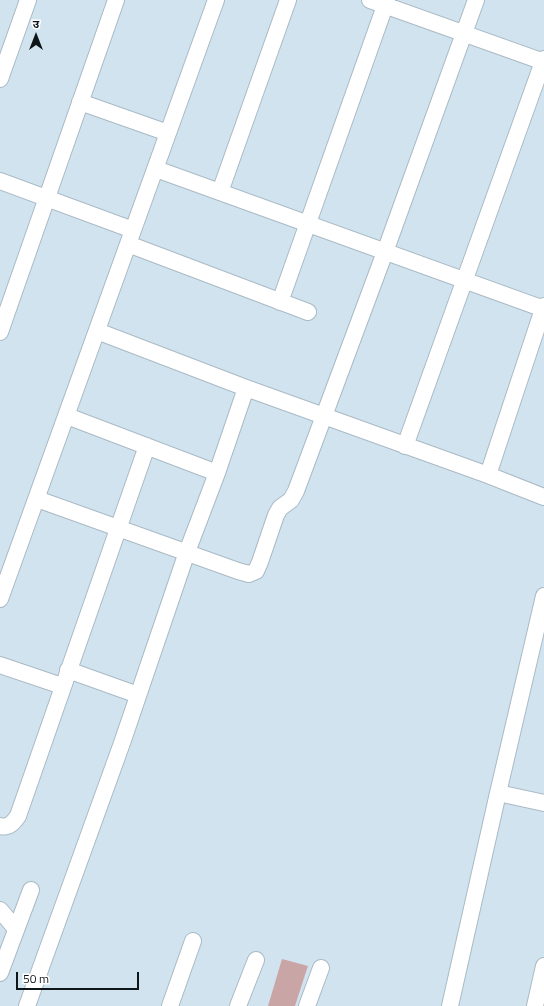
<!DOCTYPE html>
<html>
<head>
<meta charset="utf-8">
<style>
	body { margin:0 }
	#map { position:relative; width:544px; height:1006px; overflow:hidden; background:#d1e3ee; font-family:"Titillium Web","Noto Sans Devanagari",sans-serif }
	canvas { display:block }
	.north { position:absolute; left:16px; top:16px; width:40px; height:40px; -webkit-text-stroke:3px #fff; paint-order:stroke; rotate:0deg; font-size:11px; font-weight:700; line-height:16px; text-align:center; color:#0f1619 }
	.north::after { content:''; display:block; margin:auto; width:14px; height:18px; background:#0f1619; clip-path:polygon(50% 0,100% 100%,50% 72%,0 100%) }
	.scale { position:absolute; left:16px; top:972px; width:123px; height:18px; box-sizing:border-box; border:2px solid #0f1619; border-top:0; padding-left:5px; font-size:12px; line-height:14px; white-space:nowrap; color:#0f1619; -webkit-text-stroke:3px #fff; paint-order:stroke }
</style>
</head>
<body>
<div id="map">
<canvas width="544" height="1006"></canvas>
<div class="north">उ</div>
<div class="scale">50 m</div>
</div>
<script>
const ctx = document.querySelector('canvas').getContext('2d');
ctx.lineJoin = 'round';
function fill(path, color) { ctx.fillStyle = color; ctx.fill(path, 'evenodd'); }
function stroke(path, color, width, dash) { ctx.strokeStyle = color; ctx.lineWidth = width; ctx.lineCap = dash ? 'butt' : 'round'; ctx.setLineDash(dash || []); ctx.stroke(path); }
fill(new Path2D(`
	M282,959L308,966L304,978L295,1006H268Z`), '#c9a5a6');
const minor = new Path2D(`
	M370,0L544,62
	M0,79L28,0
	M80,102L168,133
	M156,169L544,309
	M0,181L133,230
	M220,192L288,0
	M128,244L308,312
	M280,302L387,0
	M97,331L246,388L488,475L544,497
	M0,332L116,0
	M67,416L217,473
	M405,446L544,59
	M488,475L544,306
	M37,499L238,571L249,574L256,571L260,562L276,515L280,508L291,500L296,491L385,252L476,0
	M0,599L216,0
	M0,665L62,686
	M68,670L138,695
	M498,793L544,803
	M0,826C9,828 13,823 18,816L147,446
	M0,910L16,929
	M0,973L31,890
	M27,1006L122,743L187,552L217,473L246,388
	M170,1006L193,941
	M238,1006L256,960
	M307,1006L321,968
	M450,1006L498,793L544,596
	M535,1006L544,966`);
stroke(minor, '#a9bac5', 18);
stroke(minor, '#fff', 16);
</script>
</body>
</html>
